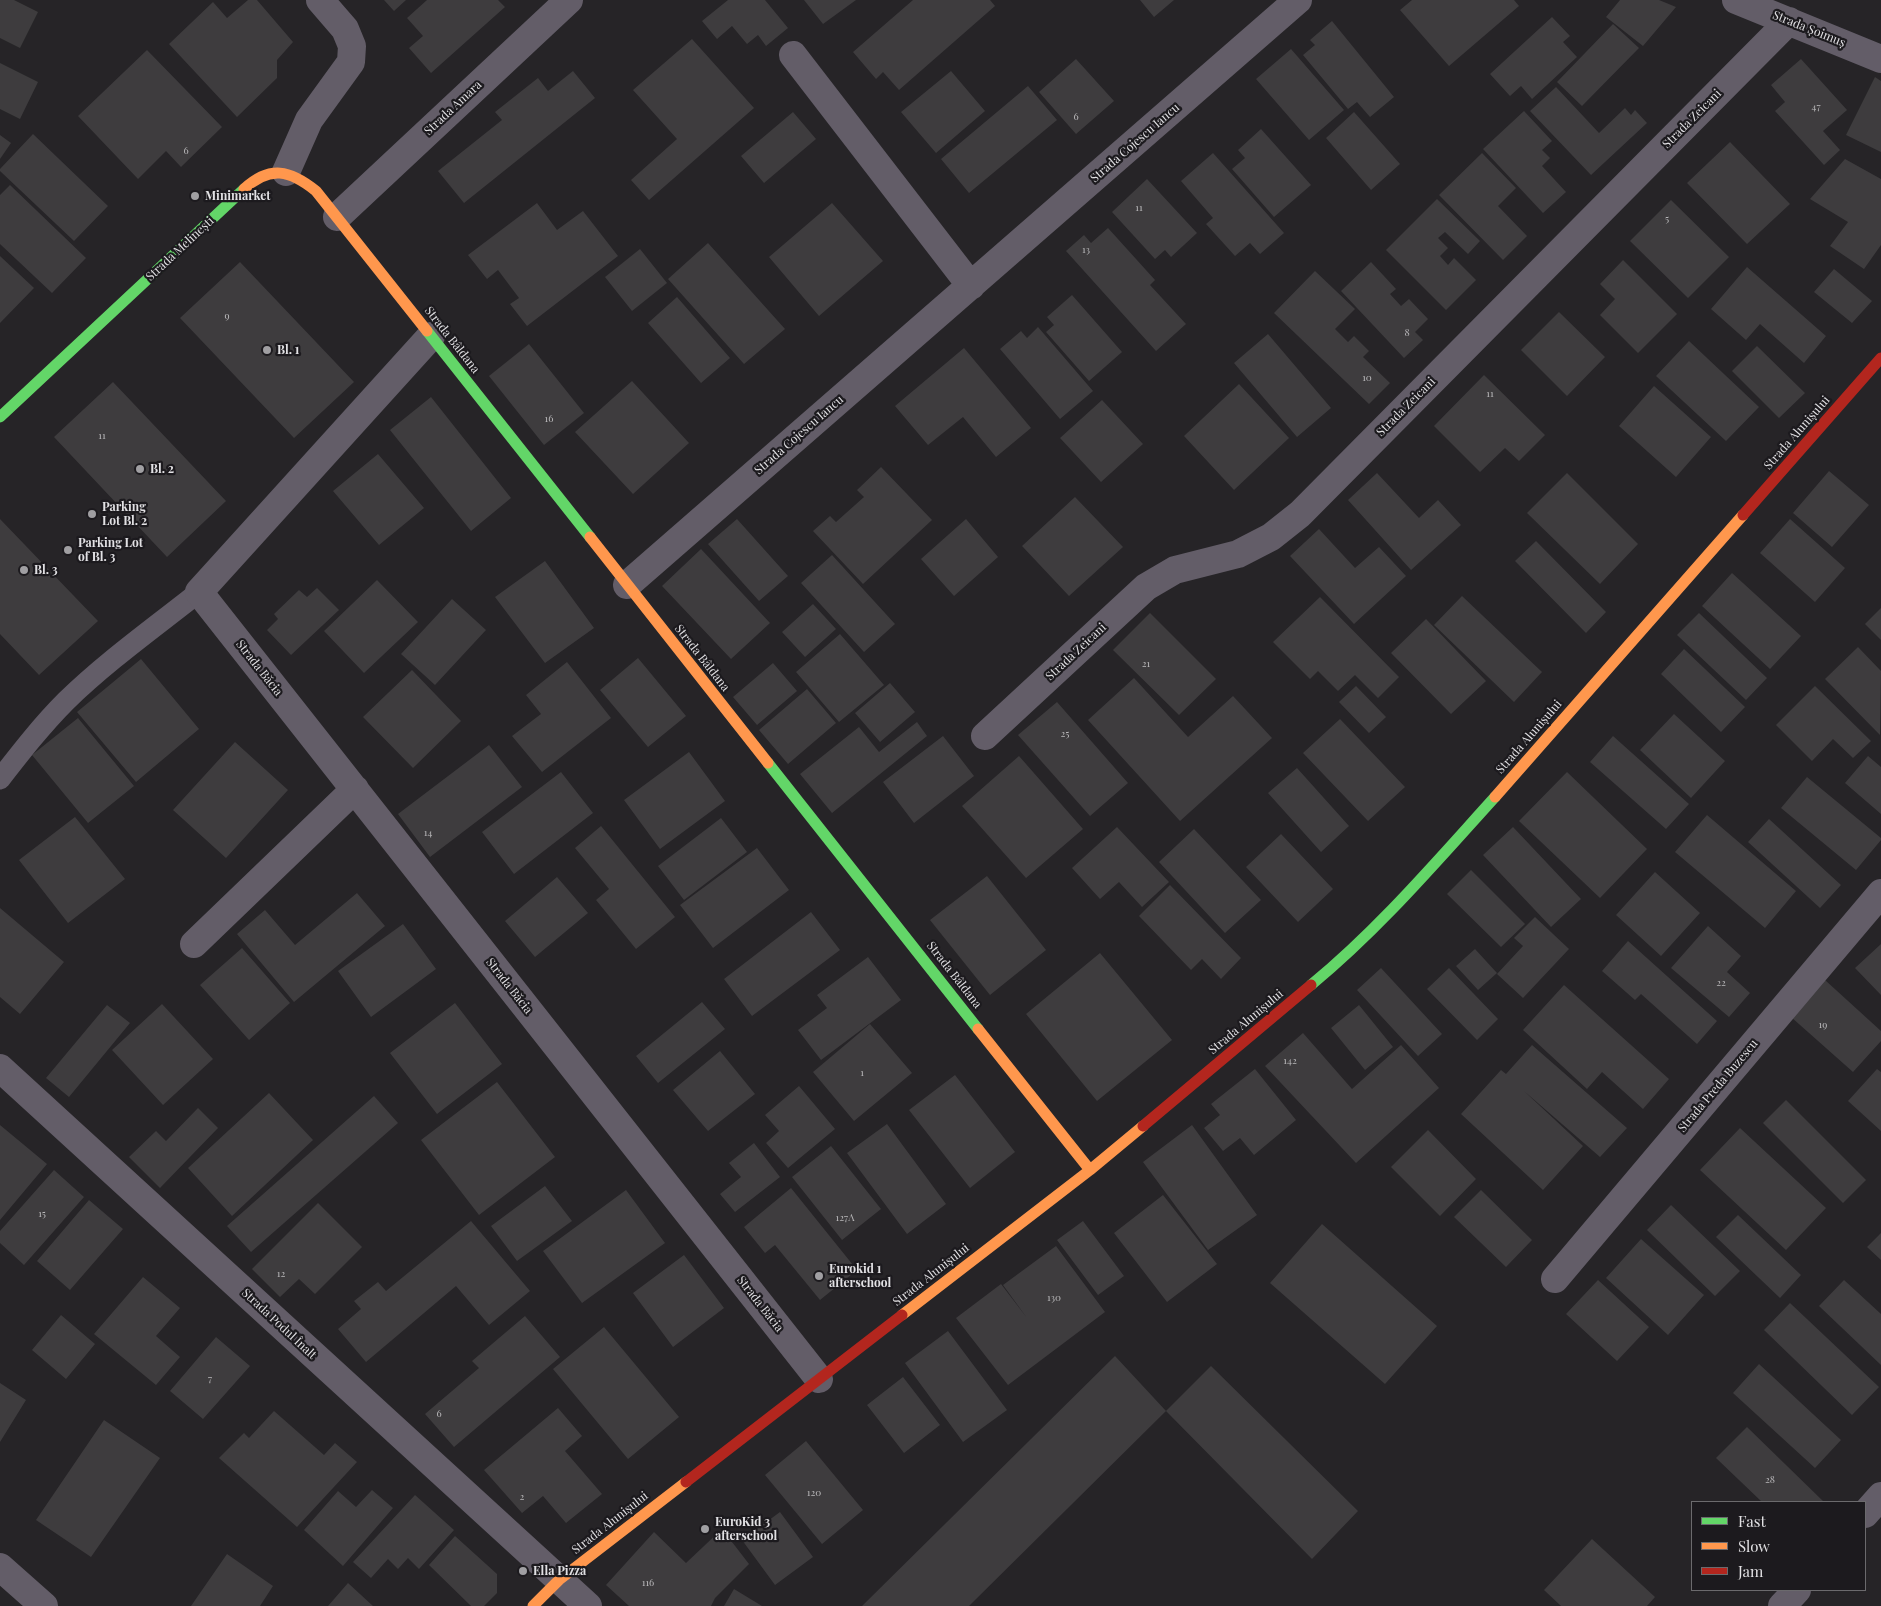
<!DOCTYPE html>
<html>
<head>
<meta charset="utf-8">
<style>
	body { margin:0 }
	#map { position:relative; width:1881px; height:1606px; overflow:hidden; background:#262427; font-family:"Playfair Display",serif }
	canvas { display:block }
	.legend { position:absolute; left:1691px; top:1501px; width:175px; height:90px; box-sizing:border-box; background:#1c1a1e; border:1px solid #6b6a6d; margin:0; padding:6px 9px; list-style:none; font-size:15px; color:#e2e1e4 }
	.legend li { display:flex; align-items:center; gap:10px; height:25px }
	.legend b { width:25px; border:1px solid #6b6a6d }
</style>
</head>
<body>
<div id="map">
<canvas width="1881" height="1606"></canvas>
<ul class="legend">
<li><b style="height:6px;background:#63d668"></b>Fast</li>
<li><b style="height:6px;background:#ff974d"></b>Slow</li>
<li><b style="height:6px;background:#b3261e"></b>Jam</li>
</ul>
</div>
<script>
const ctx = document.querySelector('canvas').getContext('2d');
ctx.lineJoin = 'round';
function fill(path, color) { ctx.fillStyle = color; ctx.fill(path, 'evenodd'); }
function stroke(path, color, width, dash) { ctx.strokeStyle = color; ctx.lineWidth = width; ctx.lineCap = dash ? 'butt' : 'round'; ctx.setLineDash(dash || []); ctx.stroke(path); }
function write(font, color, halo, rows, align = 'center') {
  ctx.font = font + ' "Playfair Display",serif'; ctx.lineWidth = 4.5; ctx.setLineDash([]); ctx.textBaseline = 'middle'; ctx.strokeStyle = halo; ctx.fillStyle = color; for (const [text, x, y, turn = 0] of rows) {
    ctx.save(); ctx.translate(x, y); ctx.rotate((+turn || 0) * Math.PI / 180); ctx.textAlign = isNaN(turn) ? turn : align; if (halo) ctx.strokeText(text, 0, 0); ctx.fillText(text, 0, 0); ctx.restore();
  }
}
fill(new Path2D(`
	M0,0H14L38,12L20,48L0,38Z
	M248,0H257L293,42L277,60V78L237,117L169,44L213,2L227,18Z
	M384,0H406L394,11Z
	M427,0H498L505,7L431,73L409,48L423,36L407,18Z
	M728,0H765L788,28L766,46L758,35L747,44L732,26L717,39L702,21Z
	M804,0H856L823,24Z
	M913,0H990L995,6L899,90L883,72L876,79L853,52Z
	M1140,0H1174L1154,17Z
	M1412,0H1514L1519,6L1449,66L1400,10Z
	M1620,0H1659L1676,7L1643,46L1606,17Z
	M1552,17L1570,36L1563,42L1577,57L1532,99L1521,86L1510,96L1490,74Z
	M1332,21L1394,97L1370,117L1357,102L1348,109L1303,55L1315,45L1310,40Z
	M1613,24L1639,48L1582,106L1557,82Z
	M692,39L754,108L649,200L631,180L677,139L633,90Z
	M1291,49L1344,110L1309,140L1256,79Z
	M147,50L222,127L181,167L166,151L138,179L78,116Z
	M1076,59L1114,101L1076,134L1039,92Z
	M1801,59L1847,110L1823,131L1840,150L1824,165L1775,111L1785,102L1771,85Z
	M0,63L38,82L20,119L0,109Z
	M573,71L595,98L464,203L438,171L502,120L495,112L538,78L548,91Z
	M951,71L985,111L936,153L901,112Z
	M1875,77L1881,81V152L1846,135Z
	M1028,86L1057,120L969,193L941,159Z
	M1556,87L1599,133L1625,108L1631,115L1635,110L1647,123L1591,175L1530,111Z
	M1524,111L1552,141L1542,150L1550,158L1542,166L1566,192L1543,213L1483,149Z
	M793,112L816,139L764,183L741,156Z
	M1354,112L1400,164L1371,190L1326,138Z
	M1261,129L1311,185L1274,217L1232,169L1245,158L1238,150Z
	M33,134L108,206L74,241L0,171V169Z
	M0,135L11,143L0,159Z
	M1730,142L1790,204L1747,244L1687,183Z
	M1213,153L1284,233L1260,254L1250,243L1235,256L1206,224L1213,218L1181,181Z
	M1482,153L1516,188L1498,206L1527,236L1503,260L1439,195Z
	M1845,159L1881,179V245L1864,269L1830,246L1848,222L1810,199Z
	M1147,179L1197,233L1171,257L1165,250L1155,259L1112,212Z
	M10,185L86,258L52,293L0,244V195Z
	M1437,199L1480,241L1468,254L1445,232L1438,238L1448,248L1440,256L1448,265L1454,258L1476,280L1446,310L1386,250Z
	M1671,200L1729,257L1688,298L1630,241Z
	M537,203L557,230L583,211L618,256L527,326L510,304L519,298L498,270L487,279L468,255Z
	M832,203L883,261L819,316L769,257Z
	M1108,228L1155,280L1150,285L1186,324L1156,351L1066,251L1084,235L1091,243Z
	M708,243L785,329L744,364L668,279Z
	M640,249L667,283L632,311L605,277Z
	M0,256L34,288L0,323Z
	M1623,260L1677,314L1638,353L1600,315L1615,299L1600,284Z
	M240,262L354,382L294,438L180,318Z
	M1371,262L1396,289L1390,294L1401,306L1409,299L1428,319L1415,332L1423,340L1404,358L1341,291Z
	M1747,267L1826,336L1804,363L1760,324L1746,340L1711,309Z
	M1834,269L1872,301L1852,323L1814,292Z
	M1315,271L1355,309L1335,329L1348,342L1354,336L1369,351L1363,357L1390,383L1369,404L1274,313Z
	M1072,295L1122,352L1089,381L1046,332L1054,325L1047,317Z
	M677,297L730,358L701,383L648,323Z
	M1559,312L1605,357L1567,396L1521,350Z
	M1038,327L1093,391L1060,419L1000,349L1021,331L1027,338Z
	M1268,334L1331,408L1297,437L1234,363Z
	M1689,341L1759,407L1726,441L1656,376Z
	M529,344L584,413L544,445L489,376Z
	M1757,346L1805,393L1779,418L1732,371Z
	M964,348L1031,428L996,457L963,417L928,445L895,406Z
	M1484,375L1545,435L1519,461L1505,448L1480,472L1434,426Z
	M632,381L689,443L633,494L575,432Z
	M113,382L226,501L167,557L54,437Z
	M1239,384L1289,438L1234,490L1184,436Z
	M1654,386L1711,437L1676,477L1619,426Z
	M431,397L511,498L471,531L390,430Z
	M1102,400L1143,444L1101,482L1060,438Z
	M378,454L424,508L379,545L333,491Z
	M881,467L932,520L863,584L813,531L830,516L836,522L864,497L857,490Z
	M1829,471L1869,505L1832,547L1793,513Z
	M1377,473L1419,518L1438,500L1461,525L1411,570L1348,500Z
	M1567,473L1638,544L1600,584L1527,513Z
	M1075,497L1123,547L1069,596L1022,546Z
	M0,519L98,621L39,675L0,634Z
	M737,519L788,576L759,601L708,544Z
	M966,519L998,557L954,596L921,559Z
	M1790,519L1845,568L1815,602L1760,553Z
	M1319,529L1355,568L1379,547L1406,576L1354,624L1290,556Z
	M1536,541L1606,612L1586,633L1515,561Z
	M701,549L770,623L731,659L662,586Z
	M832,555L895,624L864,652L801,583Z
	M545,561L594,628L545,663L495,597Z
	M1732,573L1801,636L1770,669L1702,606Z
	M377,580L418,622L364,673L324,631Z
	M317,588L339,610L291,655L267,630L278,619L274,614L299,590L307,597Z
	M1462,596L1542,672L1514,702L1434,625Z
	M1320,597L1399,677L1378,698L1355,675L1338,691L1318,671L1310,679L1273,642Z
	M452,599L486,630L435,685L401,654Z
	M813,604L836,629L805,657L782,632Z
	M1881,608V640L1865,624Z
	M1150,613L1216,679L1179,715L1113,650Z
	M1699,613L1767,678L1746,700L1677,635Z
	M1426,619L1486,681L1451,714L1391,653Z
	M840,634L884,685L839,722L796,672Z
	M1858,647L1881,671L1880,735L1825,679Z
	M1684,649L1745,707L1721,732L1661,674Z
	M638,658L686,716L648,747L600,690Z
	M141,659L199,729L136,782L77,712Z
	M567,662L611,718L542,772L512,736L541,714L526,695Z
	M773,663L797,691L757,725L733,697Z
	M412,670L461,721L413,768L363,717Z
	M1134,678L1188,737L1233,696L1272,738L1180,821L1088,720Z
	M890,683L915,712L880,742L855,713Z
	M1356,686L1386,717L1369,733L1339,702Z
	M1815,686L1871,741L1853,758L1833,739L1812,761L1776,725Z
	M807,689L836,723L788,764L759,730Z
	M1057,702L1128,783L1090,816L1018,735Z
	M1674,714L1725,761L1691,798L1640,750Z
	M78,718L134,786L88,823L32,755Z
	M1340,719L1405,787L1368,821L1303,753Z
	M917,722L927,736L832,813L800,774L859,727L879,752Z
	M943,736L974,776L914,823L883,782Z
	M1613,736L1689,804L1666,829L1590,762Z
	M235,742L288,790L226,858L173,810Z
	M489,745L522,787L430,857L398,814Z
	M689,752L725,801L660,849L624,800Z
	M1019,756L1083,829L1026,878L962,806Z
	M1868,756L1881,767V814L1845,783Z
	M1297,768L1349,826L1321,852L1268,793Z
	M561,772L593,813L514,874L482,832Z
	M1567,772L1647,849L1600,898L1519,821Z
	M1807,777L1881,838V840L1856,870L1781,808Z
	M1707,815L1796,891L1765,928L1675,852Z
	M75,817L125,879L68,923L19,860Z
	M721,818L747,852L684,900L658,866Z
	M1769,819L1841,885L1820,908L1748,842Z
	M601,826L675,917L636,949L596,900L609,889L575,848Z
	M1117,827L1169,882L1142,907L1119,882L1100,899L1072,868Z
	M1513,827L1581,899L1551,927L1483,855Z
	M1194,829L1261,900L1225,933L1159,862Z
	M1281,834L1333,889L1298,922L1246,867Z
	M757,848L789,890L713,948L680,905Z
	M1471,870L1525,924L1501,947L1447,894Z
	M1655,872L1700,913L1661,956L1616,915Z
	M987,876L1046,950L990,995L930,920Z
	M557,877L588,913L535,957L505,921Z
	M1170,885L1241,958L1221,979L1202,959L1191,970L1139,916Z
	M357,893L385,926L294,1002L237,934L265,910L295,945Z
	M0,908L64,962L20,1014L0,997Z
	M811,912L840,950L752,1016L724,979Z
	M1535,917L1569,949L1523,998L1497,974L1523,946L1514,938Z
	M403,924L436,969L371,1017L338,971Z
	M1708,926L1741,956L1727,972L1750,993L1729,1017L1671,968Z
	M1628,941L1717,1021L1697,1044L1641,994L1635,1000L1602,971Z
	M1881,944V995L1855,968Z
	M242,948L290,1003L249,1040L200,985Z
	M1475,949L1497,973L1478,990L1456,966Z
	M1100,953L1172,1040L1097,1101L1026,1014Z
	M868,957L901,1000L821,1060L798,1030L827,1008L817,995Z
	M1381,968L1442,1034L1418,1056L1357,990Z
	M1449,968L1498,1019L1477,1040L1427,989Z
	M1825,980L1881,1031V1041L1853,1072L1791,1017Z
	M1564,985L1669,1079L1643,1109L1602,1072L1587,1089L1523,1030Z
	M702,1002L725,1029L658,1083L636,1056Z
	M455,1003L502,1064L437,1114L390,1053Z
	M162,1004L213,1059L163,1105L112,1050Z
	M107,1005L130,1023L69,1097L46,1078Z
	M1359,1005L1393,1047L1365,1070L1331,1028Z
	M870,1024L912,1073L854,1121L813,1072Z
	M1303,1033L1352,1089L1401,1045L1439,1088L1356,1163L1265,1066Z
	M1532,1045L1627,1128L1600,1157L1524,1091L1583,1146L1543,1190L1461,1114L1501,1070L1506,1074Z
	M720,1051L755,1094L708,1131L673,1090Z
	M1255,1069L1296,1120L1254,1155L1240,1138L1223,1151L1204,1128L1220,1115L1211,1104Z
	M1877,1069L1881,1072V1131L1848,1101Z
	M955,1075L1015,1152L970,1188L909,1110Z
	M497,1082L555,1157L479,1215L421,1140Z
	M799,1086L835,1129L788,1168L766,1143L779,1131L765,1115Z
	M269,1093L313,1140L232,1216L188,1168Z
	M374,1096L398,1123L251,1252L227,1226Z
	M1786,1100L1866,1180L1843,1203L1763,1123Z
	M198,1108L218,1128L160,1188L129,1157L156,1131L166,1141Z
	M887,1124L946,1204L907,1234L847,1153Z
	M0,1125L47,1164L0,1220Z
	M1192,1125L1257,1215L1208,1250L1143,1162Z
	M1740,1128L1826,1208L1786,1250L1700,1170Z
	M1428,1130L1476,1179L1440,1216L1391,1167Z
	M754,1143L780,1177L735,1212L720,1194L741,1177L729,1163Z
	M831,1146L881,1209L842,1240L792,1177Z
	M54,1170L84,1197L24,1265L0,1243V1231Z
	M545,1186L572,1221L517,1261L491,1226Z
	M791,1188L857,1270L820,1300L775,1245L765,1253L744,1227Z
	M626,1190L665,1243L582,1303L543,1251Z
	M1481,1190L1532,1240L1506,1267L1454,1217Z
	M1163,1195L1217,1264L1167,1302L1114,1233Z
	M89,1200L123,1229L70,1290L37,1261Z
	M318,1203L362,1247L315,1294L299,1279L280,1297L252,1269Z
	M1671,1205L1740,1271L1715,1296L1647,1230Z
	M1738,1215L1801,1275L1780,1298L1716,1237Z
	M471,1221L530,1291L489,1325L456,1286L366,1362L338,1329L361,1309L354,1301L378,1282L386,1291Z
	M1083,1221L1124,1276L1098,1295L1057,1240Z
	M1322,1224L1437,1326L1385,1384L1270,1283Z
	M1881,1233V1260L1867,1247Z
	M1641,1239L1704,1295L1668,1335L1606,1278Z
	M1056,1246L1105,1312L1008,1385L956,1318L1001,1284L1027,1318L1003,1285Z
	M684,1255L724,1308L673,1347L633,1293Z
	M143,1277L180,1308L156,1336L180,1357L156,1385L94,1334Z
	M1598,1280L1649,1327L1617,1361L1566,1314Z
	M1844,1280L1881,1314V1365L1819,1306Z
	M1790,1303L1879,1387L1852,1415L1764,1330Z
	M61,1315L95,1344L66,1379L32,1350Z
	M525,1316L560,1357L454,1447L425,1414L479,1368L472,1361Z
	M604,1327L679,1417L628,1459L553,1369Z
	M948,1331L1007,1410L963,1442L905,1363Z
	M216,1337L250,1366L203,1419L170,1391Z
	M1115,1356L1166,1411L969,1606H862Z
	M1759,1364L1841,1440L1815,1468L1733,1393Z
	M1211,1366L1358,1511L1312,1559L1166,1411Z
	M903,1377L940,1425L904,1453L867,1405Z
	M0,1383L26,1400L0,1442Z
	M558,1408L582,1436L565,1451L602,1494L566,1523L543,1496L522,1513L484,1470Z
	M274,1411L324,1455L335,1443L357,1462L297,1527L219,1458L244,1433L249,1438Z
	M104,1420L160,1458L91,1557L36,1520Z
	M1747,1427L1824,1502H1762L1716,1458Z
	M806,1441L863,1510L822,1544L765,1475Z
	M372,1490L393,1508L343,1566L304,1530L338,1491L356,1507Z
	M415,1495L454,1530L419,1569L408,1558L398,1569L388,1559L371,1578L353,1562Z
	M780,1512L813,1557L775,1585L742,1540Z
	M722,1529L749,1564L715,1598L711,1606H629L606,1585L654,1532L686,1563Z
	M455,1536L497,1574V1593L484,1606H471L429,1565Z
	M1592,1539L1655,1597L1647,1606H1561L1544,1590Z
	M227,1554L273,1586L260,1606H191Z
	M348,1583L373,1606H328Z
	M734,1589L762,1606H724Z`), '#3e3c3e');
stroke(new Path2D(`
	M0,779C21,752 42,725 66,701C107,661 155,627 199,592`), '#635d68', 21);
stroke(new Path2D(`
	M1736,0L1881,59
	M793,55L971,286
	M286,172L309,120L351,62L352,46L345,29L320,0
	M337,217L569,0
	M431,336L199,592L819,1379
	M627,585L1298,0
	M985,736L1146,587L1175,570L1238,554L1271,537L1300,514L1789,21
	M194,944L355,789
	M0,1068L588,1606
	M1555,1279L1881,893
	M1865,1514L1881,1496
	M0,1567L44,1606
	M1782,1606L1797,1590`), '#635d68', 28);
stroke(new Path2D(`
	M427,331L590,537
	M0,417L244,189
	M768,763L978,1029
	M1311,985C1379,929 1436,862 1495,797`), '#63d668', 11);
stroke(new Path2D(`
	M244,189C270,165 290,170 316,191L427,331
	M590,537L768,763
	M1495,797L1743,515
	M978,1029L1090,1170
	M902,1315L1090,1170L1143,1126
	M533,1606L559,1580L686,1482`), '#ff974d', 11);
stroke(new Path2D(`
	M1743,515L1881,358
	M1143,1126L1311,985
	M686,1482L902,1315`), '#b3261e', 11);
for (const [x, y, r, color] of [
	[195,196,5,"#a09fa2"],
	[267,350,5,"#a09fa2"],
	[140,469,5,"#a09fa2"],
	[92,514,5,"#a09fa2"],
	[68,550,5,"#a09fa2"],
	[24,570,5,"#a09fa2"],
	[819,1276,5,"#a09fa2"],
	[705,1529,5,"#a09fa2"],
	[523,1571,5,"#a09fa2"]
]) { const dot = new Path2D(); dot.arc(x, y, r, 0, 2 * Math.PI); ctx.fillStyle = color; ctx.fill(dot); stroke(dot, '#1c1a1e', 2); }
write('10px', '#b9b8ba', null, [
	["47",1816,107],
	["6",1076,117],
	["6",186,151],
	["11",1139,208],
	["5",1667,219],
	["13",1086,250],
	["9",227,316],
	["8",1407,333],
	["10",1367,378],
	["11",1490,394],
	["16",549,419],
	["11",102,436],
	["21",1146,664],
	["25",1065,734],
	["14",428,833],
	["22",1721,983],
	["19",1823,1025],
	["142",1290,1061],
	["1",862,1073],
	["15",42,1214],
	["127A",845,1218],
	["12",281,1274],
	["130",1054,1298],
	["7",210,1379],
	["6",439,1414],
	["28",1770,1480],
	["120",814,1493],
	["2",522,1497],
	["116",648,1583]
]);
write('12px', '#e2e1e4', '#1c1a1e', [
	["Strada Șoimuș",1809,29,22],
	["Strada Amara",453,108,-43],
	["Strada Zeicani",1692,119,-45],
	["Strada Cojescu Iancu",1135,143,-41],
	["Strada Melinești",180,249,-43],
	["Strada Bâldana",452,340,52],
	["Strada Zeicani",1406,407,-45],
	["Strada Alunișului",1797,433,-49],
	["Strada Cojescu Iancu",799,435,-41],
	["Strada Zeicani",1076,652,-43],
	["Strada Bâldana",702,658,52],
	["Strada Băcia",259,668,52],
	["Strada Alunișului",1529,737,-49],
	["Strada Bâldana",954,975,52],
	["Strada Băcia",509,986,52],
	["Strada Alunișului",1246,1022,-40],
	["Strada Preda Buzescu",1718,1086,-50],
	["Strada Alunișului",931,1275,-38],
	["Strada Băcia",760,1304,52],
	["Strada Podul Înalt",279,1324,43],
	["Strada Alunișului",610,1523,-38]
]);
write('bold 12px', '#e2e1e4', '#1c1a1e', [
	["Minimarket",205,196],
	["Bl. 1",277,350],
	["Bl. 2",150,469],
	["Parking",102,507],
	["Lot Bl. 2",102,521],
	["Parking Lot",78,543],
	["of Bl. 3",78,557],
	["Bl. 3",34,570],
	["Eurokid 1",829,1269],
	["afterschool",829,1283],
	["EuroKid 3",715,1522],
	["afterschool",715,1536],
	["Ella Pizza",533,1571]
], 'left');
</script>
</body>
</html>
